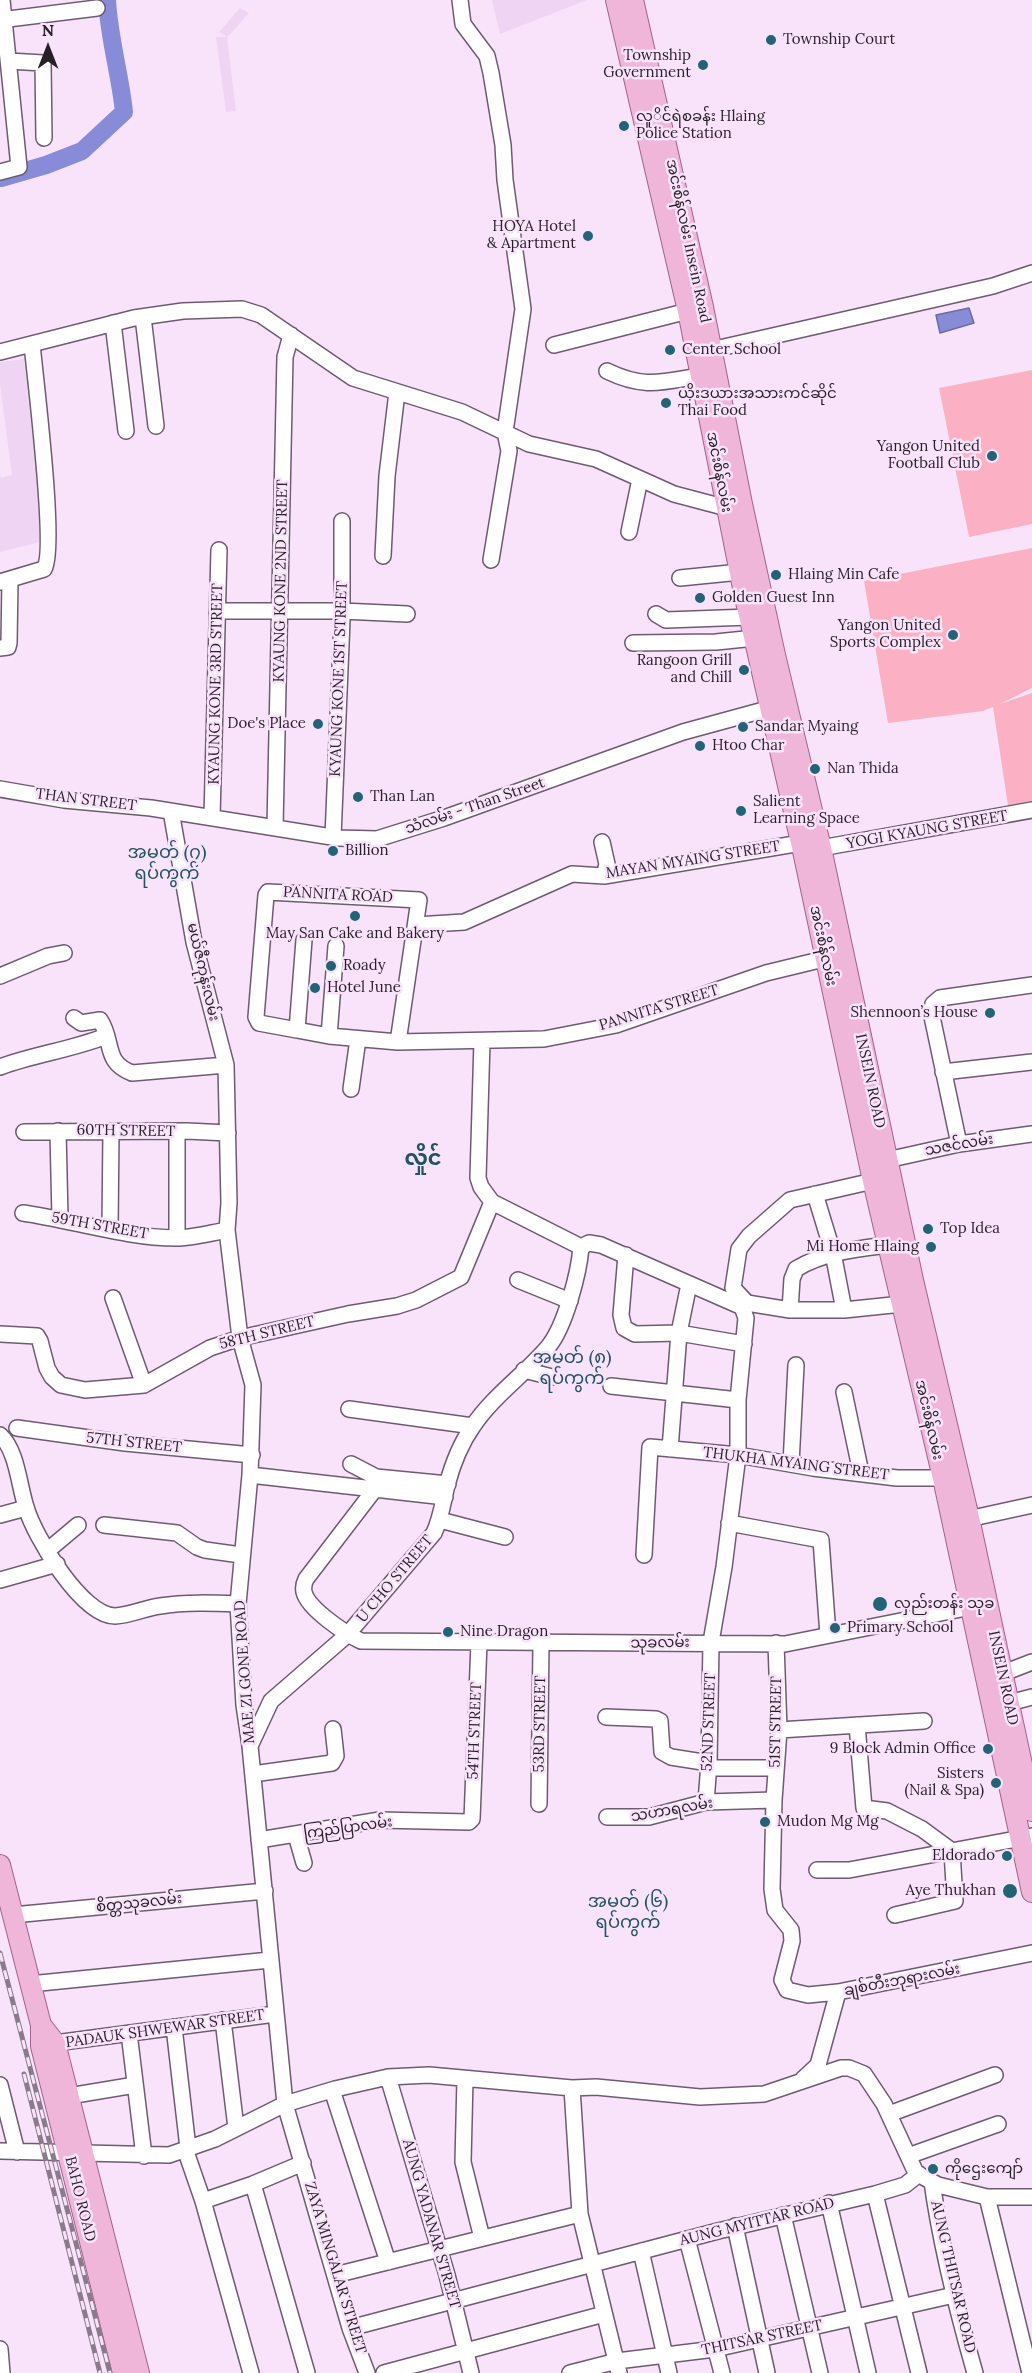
<!DOCTYPE html>
<html>
<head>
<meta charset="utf-8">
<style>
	body { margin:0 }
	#map { position:relative; width:1032px; height:2373px; overflow:hidden; background:#f9e3fb; font-family:Lora,serif }
	canvas { display:block }
	.north { position:absolute; left:18px; top:18px; width:60px; height:60px; -webkit-text-stroke:4px #f9e3fb; paint-order:stroke; rotate:0deg; font-size:16px; font-weight:700; line-height:24px; text-align:center; color:#271f28 }
	.north::after { content:''; display:block; margin:auto; width:21px; height:27px; background:#271f28; clip-path:polygon(50% 0,100% 100%,50% 72%,0 100%) }
</style>
</head>
<body>
<div id="map">
<canvas width="1032" height="2373"></canvas>
<div class="north">N</div>
</div>
<script>
const ctx = document.querySelector('canvas').getContext('2d');
ctx.lineJoin = 'round';
function fill(path, color) { ctx.fillStyle = color; ctx.fill(path, 'evenodd'); }
function stroke(path, color, width, dash) { ctx.strokeStyle = color; ctx.lineWidth = width; ctx.lineCap = dash ? 'butt' : 'round'; ctx.setLineDash(dash || []); ctx.stroke(path); }
function write(font, color, halo, rows, align = 'center') {
  ctx.font = font + ' Lora,"Noto Sans Myanmar",serif'; ctx.lineWidth = 5; ctx.setLineDash([]); ctx.textBaseline = 'middle'; ctx.strokeStyle = halo; ctx.fillStyle = color; for (const [text, x, y, turn = 0] of rows) {
    ctx.save(); ctx.translate(x, y); ctx.rotate((+turn || 0) * Math.PI / 180); ctx.textAlign = isNaN(turn) ? turn : align; if (halo) ctx.strokeText(text, 0, 0); ctx.fillText(text, 0, 0); ctx.restore();
  }
}
fill(new Path2D(`
	M492,0H587L500,34Z
	M240,8L249,13L227,38L236,111L226,112L216,37H227L219,32Z
	M24,359L44,541L0,552V474L1,478L12,475L0,384V362Z`), '#efd4f3');
fill(new Path2D(`
	M1032,370V524L969,537L939,388Z
	M1032,548V688L1000,704L1032,693V805L1009,812L993,707L983,711L888,723L864,581Z`), '#fbb1c3');
const water = new Path2D(`
	M969,308L974,323L940,333L936,315Z`);
fill(water, '#888bd7');
stroke(water, '#6b6ba2', 1.5);
stroke(new Path2D(`
	M1,178L46,165L82,151L124,112C120,74 109,38 107,0`), '#888bd7', 18);
const minor = new Path2D(`
	M460,0L463,24L487,56L491,73L503,145L505,180L523,309L505,432L509,451L491,560
	M0,20L97,8
	M9,61L43,63L44,138
	M0,172L19,167L2,0
	M143,317L156,426
	M113,323L126,431
	M554,345L688,311
	M0,352L134,318L183,311L242,309L261,315L353,378L462,412L529,444L596,459L674,494L727,508L736,506
	M702,352L993,286L1032,273
	M607,371C644,389 662,382 700,376
	M629,532L640,479
	M383,556L387,476L397,392
	M680,578L740,572
	M0,582L44,569C57,551 35,377 32,344
	M217,611H342L407,614
	M656,614L666,620L750,617
	M633,643L716,642L755,638
	M0,648L8,647L9,643L10,580
	M0,789L64,800L151,808L338,838L377,839L444,818L683,732L771,708
	M171,811L194,942L226,1065L229,1203L227,1230L240,1338L253,1385L250,1475L238,1604L244,1705L250,1746L285,2104L350,2328L367,2373
	M212,817L219,550
	M275,827L285,357L291,335
	M333,837L342,620V521
	M602,842L607,864L604,876
	M821,848L1032,810
	M416,925L464,922L572,874L604,876L801,843
	M304,940L297,1030L259,1023L256,1017L266,895L268,892L419,900L398,1042
	M0,976L48,956L64,953
	M74,1018L81,1023L100,1020C114,1041 103,1062 132,1073L226,1065
	M297,1030L329,1036L398,1042L544,1039L616,1025L766,973L836,956
	M329,1036L336,946
	M482,1041L478,1178L481,1187L492,1202L581,1247
	M0,1067C35,1054 71,1050 106,1036
	M943,1072L1032,1062
	M351,1089L358,1039
	M58,1131L60,1218
	M24,1132L187,1131L228,1133
	M959,1144L931,1012L933,1004L940,998L1032,985
	M887,1160L959,1144L1032,1134
	M873,1181L790,1200L749,1236L739,1249L733,1288L747,1303L790,1310H844L902,1304
	M815,1194L833,1253L844,1310
	M23,1213C72,1220 127,1238 176,1238C192,1238 210,1233 227,1230
	M110,1229L111,1131
	M177,1238V1132
	M581,1247L589,1243L601,1245L742,1307L746,1318L738,1400V1455L724,1567L711,1642L709,1763L706,1802
	M626,1255L621,1315L624,1328L635,1334L679,1333L744,1344
	M518,1280L570,1301
	M113,1298L144,1385
	M790,1310L792,1279L796,1269C824,1252 856,1249 888,1245
	M0,1334L37,1336L40,1341L47,1368L52,1377L61,1385L85,1390L144,1385L210,1348L240,1338L348,1314L397,1306L416,1300L461,1277L492,1202
	M524,1370L552,1377
	M611,1386L738,1400
	M844,1392L861,1473
	M349,1409L473,1426
	M17,1428L125,1443L252,1455
	M0,1435C17,1450 19,1486 26,1507C34,1536 82,1616 115,1616C131,1615 145,1608 160,1606C186,1602 212,1603 238,1604
	M670,1449L679,1333L689,1284
	M351,1464L376,1477L448,1484
	M791,1464L796,1365
	M250,1475L445,1497
	M375,1489L306,1579C304,1583 303,1587 304,1592C308,1609 346,1634 361,1641L785,1644L981,1605
	M0,1515L26,1508
	M440,1520L505,1537
	M959,1521L1032,1505
	M729,1523L821,1540L828,1635
	M104,1525L177,1533L197,1547L205,1550L241,1555
	M47,1551L78,1525
	M644,1555L650,1447L738,1455L813,1468L897,1478H943
	M0,1580L57,1564
	M776,1643L779,1730L774,1800L772,1889L775,1910L791,1930L792,1941L782,1980L787,1990L808,1995L838,1992L1032,1953
	M993,1677L1032,1662
	M1009,1703L1032,1697
	M606,1717L656,1719L660,1721L662,1752L671,1757L709,1763
	M857,1725L864,1808L887,1811L922,1829L952,1851L955,1901L895,1915
	M779,1730L924,1721
	M250,1746L271,1701L347,1635L434,1533C441,1518 443,1502 447,1485C452,1466 461,1443 473,1426C493,1396 525,1374 548,1347C565,1327 579,1273 581,1247
	M709,1768H776
	M253,1774L332,1763L336,1756L333,1729
	M539,1804L541,1644
	M607,1817H649L706,1802L774,1800
	M296,1835L304,1863
	M259,1840L380,1820L469,1822L472,1819L479,1643
	M817,1870H849L1032,1836
	M13,1915L265,1891
	M30,1984L270,1960
	M223,2020L236,2128
	M174,2027L188,2148
	M129,2033L144,2156
	M55,2043L275,2014
	M388,2077L447,2275L471,2373
	M465,2079L463,2162L482,2238
	M803,2079L818,2065L838,1992
	M0,2085L17,2152
	M572,2088L580,2214L619,2373
	M332,2090L388,2262
	M69,2096L135,2085
	M889,2114L995,2075
	M185,2149L203,2201L251,2373
	M0,2151L169,2155L215,2139L285,2104L335,2089L388,2077L429,2075L572,2088L596,2087L700,2097L764,2094L841,2068H849L864,2074L884,2104L916,2173L938,2185L987,2197H1032
	M908,2156L998,2124
	M932,2182C941,2247 957,2310 975,2373
	M253,2184L307,2373
	M875,2194L919,2373
	M987,2197L1030,2373
	M203,2201L253,2184L303,2163
	M829,2203L868,2373
	M783,2215L820,2373
	M735,2226L767,2373
	M687,2239L722,2373
	M641,2251L669,2373
	M335,2275L580,2214
	M350,2328L718,2231L875,2194L905,2185L919,2174
	M0,2349L2,2373
	M384,2373L604,2314
	M570,2373L617,2361L715,2349L954,2295`);
const major = new Path2D(`
	M616,0L688,311L744,593L803,851L873,1181L943,1478L1032,1892
	M633,0L703,307L742,504L775,655L821,848L913,1280L969,1518L1032,1811
	M0,1865L41,2025L55,2043L139,2373
	M41,2025V2046L123,2373`);
stroke(minor, '#6e5b71', 18);
stroke(major, '#a3618b', 22);
stroke(minor, '#fff', 15);
stroke(major, '#f0b6da', 20);
const rail = new Path2D(`
	M0,1953L110,2373
	M24,2074L100,2373`);
stroke(rail, '#8a7b8b', 5);
stroke(rail, '#f9e3fb', 3, [9]);
for (const [x, y, r, color] of [
	[771,40,6,"#206476"],
	[703,65,6,"#206476"],
	[624,126,6,"#206476"],
	[588,236,6,"#206476"],
	[670,350,6,"#206476"],
	[666,403,6,"#206476"],
	[992,456,6,"#206476"],
	[776,575,6,"#206476"],
	[700,598,6,"#206476"],
	[953,635,6,"#206476"],
	[744,670,6,"#206476"],
	[318,724,6,"#206476"],
	[743,727,6,"#206476"],
	[700,746,6,"#206476"],
	[815,769,6,"#206476"],
	[358,797,6,"#206476"],
	[741,811,6,"#206476"],
	[333,851,6,"#206476"],
	[355,916,6,"#206476"],
	[331,966,6,"#206476"],
	[315,988,6,"#206476"],
	[990,1013,6,"#206476"],
	[928,1229,6,"#206476"],
	[931,1247,6,"#206476"],
	[880,1604,8,"#206476"],
	[835,1628,6,"#206476"],
	[448,1632,6,"#206476"],
	[988,1749,6,"#206476"],
	[996,1783,6,"#206476"],
	[765,1822,6,"#206476"],
	[1007,1856,6,"#206476"],
	[1010,1891,8,"#206476"],
	[933,2169,6,"#206476"]
]) { const dot = new Path2D(); dot.arc(x, y, r, 0, 2 * Math.PI); ctx.fillStyle = color; ctx.fill(dot); stroke(dot, '#f9e3fb', 2); }
write('15px', '#271f28', '#f9e3fb', [
	["Township Court",783,40],
	["Township",691,56,"right"],
	["Government",691,73,"right"],
	["လှုိင်ရဲစခန်း Hlaing",636,117],
	["Police Station",636,134],
	["HOYA Hotel",576,227,"right"],
	["& Apartment",576,244,"right"],
	["Center School",682,350],
	["ယိုးဒယားအသားကင်ဆိုင်",678,394],
	["Thai Food",678,411],
	["Yangon United",980,447,"right"],
	["Football Club",980,464,"right"],
	["Hlaing Min Cafe",788,575],
	["Golden Guest Inn",712,598],
	["Yangon United",941,626,"right"],
	["Sports Complex",941,643,"right"],
	["Rangoon Grill",732,661,"right"],
	["and Chill",732,678,"right"],
	["Doe's Place",306,724,"right"],
	["Sandar Myaing",755,727],
	["Htoo Char",712,746],
	["Nan Thida",827,769],
	["Than Lan",370,797],
	["Salient",753,802],
	["Learning Space",753,819],
	["Billion",345,851],
	["May San Cake and Bakery",355,934,"center"],
	["Roady",343,966],
	["Hotel June",327,988],
	["Shennoon’s House",978,1013,"right"],
	["Top Idea",940,1229],
	["Mi Home Hlaing",919,1247,"right"],
	["လှည်းတန်း သုခ",894,1604],
	["Primary School",847,1628],
	["Nine Dragon",460,1632],
	["9 Block Admin Office",976,1749,"right"],
	["Sisters",984,1774,"right"],
	["(Nail & Spa)",984,1791,"right"],
	["Mudon Mg Mg",777,1822],
	["Eldorado",995,1856,"right"],
	["Aye Thukhan",996,1891,"right"],
	["ကိုဌေးကျော်",945,2169]
], 'left');
write('15px', '#271f28', '#f9e3fb', [
	["အင်းစိန်လမ်း Insein Road",688,241,78],
	["အင်းစိန်လမ်း",719,472,79],
	["KYAUNG KONE 2ND STREET",281,581,-89],
	["KYAUNG KONE 1ST STREET",339,679,-88],
	["KYAUNG KONE 3RD STREET",216,684,-89],
	["THAN STREET",86,800,7],
	["သံလမ်း - Than Street",475,806,-19],
	["YOGI KYAUNG STREET",927,830,-10],
	["MAYAN MYAING STREET",693,860,-9],
	["PANNITA ROAD",338,895,3],
	["အင်းစိန်လမ်း",823,946,78],
	["မယ်ဇီကုန်းလမ်း",203,972,77],
	["PANNITA STREET",659,1008,-17],
	["INSEIN ROAD",870,1081,78],
	["60TH STREET",126,1131,1],
	["သဇင်လမ်း",959,1145,-10],
	["59TH STREET",100,1226,10],
	["58TH STREET",267,1333,-14],
	["အင်းစိန်လမ်း",929,1420,77],
	["57TH STREET",134,1443,6],
	["THUKHA MYAING STREET",796,1464,7],
	["U CHO STREET",395,1579,-50],
	["သုခလမ်း",660,1643,-1],
	["MAE ZI GONE ROAD",245,1672,-94],
	["INSEIN ROAD",1003,1678,78],
	["52ND STREET",709,1722,-88],
	["51ST STREET",776,1722,-89],
	["53RD STREET",540,1724,-89],
	["54TH STREET",475,1731,-88],
	["သဟာရလမ်း",672,1810,-10],
	["ကြည်ပြာလမ်း",348,1828,-8],
	["စိတ္တသုခလမ်း",139,1903,-6],
	["ချစ်တီးဘုရားလမ်း",902,1980,-11],
	["PADAUK SHWEWAR STREET",165,2029,-8],
	["BAHO ROAD",80,2199,76],
	["AUNG MYITTAR ROAD",757,2222,-14],
	["AUNG YADANAR STREET",431,2224,74],
	["ZAYA MINGALAR STREET",335,2268,73],
	["AUNG THITSAR ROAD",953,2277,77],
	["THITSAR STREET",762,2338,-12]
]);
write('18px', '#205464', '#f9e3fb', [
	["အမှတ် (၇)",167,853],
	["ရပ်ကွက်",167,874],
	["အမှတ် (၈)",572,1358],
	["ရပ်ကွက်",572,1379],
	["အမှတ် (၆)",628,1902],
	["ရပ်ကွက်",628,1923]
]);
write('bold 21px', '#205464', '#f9e3fb', [
	["လှိုင်",423,1159]
]);
</script>
</body>
</html>
